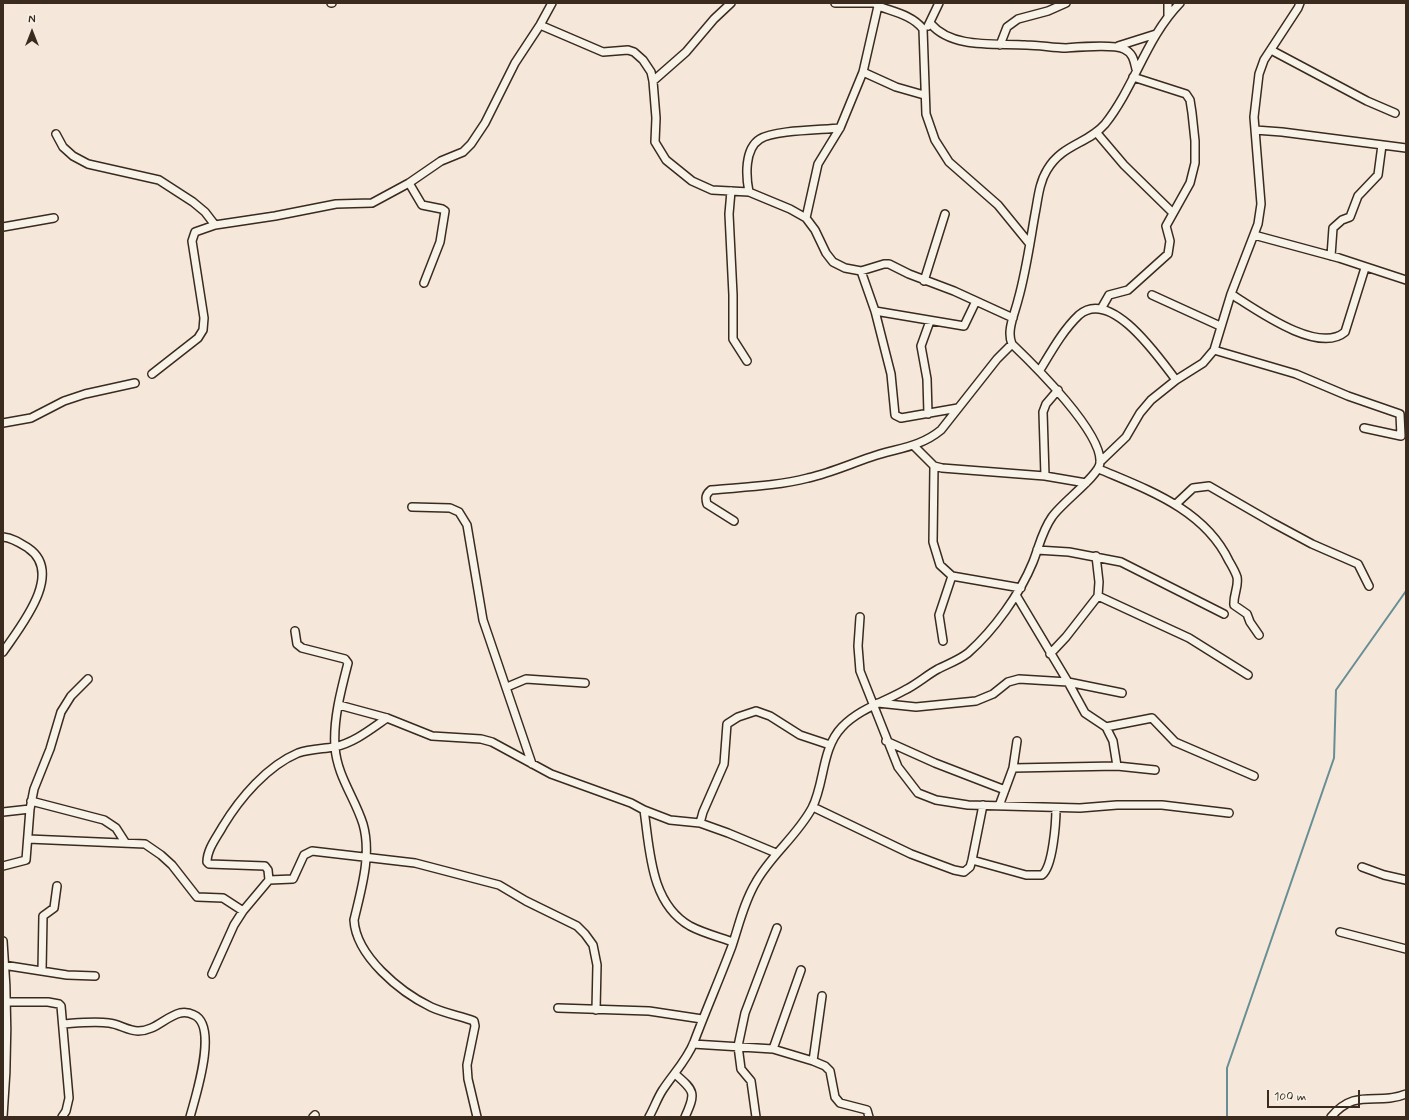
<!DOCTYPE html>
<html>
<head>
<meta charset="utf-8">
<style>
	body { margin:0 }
	#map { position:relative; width:1409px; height:1120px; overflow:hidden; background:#f5e8da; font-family:Mynerve,sans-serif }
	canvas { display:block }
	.frame { position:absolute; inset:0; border:4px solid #3b2a1e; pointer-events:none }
	.north { position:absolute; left:12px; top:12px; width:40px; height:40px; -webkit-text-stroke:3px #f7f3e8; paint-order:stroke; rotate:0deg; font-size:11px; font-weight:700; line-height:16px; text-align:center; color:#3b2a1e }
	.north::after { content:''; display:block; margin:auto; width:14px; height:18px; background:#3b2a1e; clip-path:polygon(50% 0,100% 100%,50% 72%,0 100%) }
	.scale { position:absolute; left:1267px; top:1090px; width:93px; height:18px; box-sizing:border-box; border:2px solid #3b2a1e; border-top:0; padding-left:5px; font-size:12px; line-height:14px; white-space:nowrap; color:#3b2a1e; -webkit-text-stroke:3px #f7f3e8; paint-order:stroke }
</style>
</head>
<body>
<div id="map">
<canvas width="1409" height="1120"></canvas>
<div class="frame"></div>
<div class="north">N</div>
<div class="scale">100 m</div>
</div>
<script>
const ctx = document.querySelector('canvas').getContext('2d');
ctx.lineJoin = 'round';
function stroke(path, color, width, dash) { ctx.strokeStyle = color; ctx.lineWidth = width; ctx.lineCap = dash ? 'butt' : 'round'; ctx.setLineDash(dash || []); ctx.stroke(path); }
stroke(new Path2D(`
	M1227,1117V1068L1334,758L1336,690L1406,591`), '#678e94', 2);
const street = new Path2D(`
	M331,3H332
	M835,3H872
	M875,3L878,6C894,12 912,15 923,29L926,114L935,140L949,162L998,205L1029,243
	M1168,3V15
	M931,24C952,49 997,43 1026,45C1040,45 1053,48 1066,48C1079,47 1113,44 1124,49C1133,53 1134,61 1136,69
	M540,25L603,52L628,50L634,52L643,60L651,72L653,81L656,118L655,142L666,160L692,181L712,190L749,192L790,209L806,218L815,230L826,253L833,262L845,268L861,271L884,264H889L909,274L954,291L1013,318
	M928,26L939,3
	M1000,45L1007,27L1018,19L1048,11L1066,3
	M1118,46L1156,34
	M1271,50L1367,101L1395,113
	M863,72L896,87L924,95
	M653,81L686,52L714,19L731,3
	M1255,130L1282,132L1406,148
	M1096,132L1124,165L1173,213
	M56,134L63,147L73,156L88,164L159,180L193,202L205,212L215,225
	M409,183L422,205L442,209L445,211L440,242L424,283
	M731,191L729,214L733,295V339L747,361
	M749,192C746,177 744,149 760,139C774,130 821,130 840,128
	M806,218L818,164L840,128L863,72L878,6
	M3,227L54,218
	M1254,235L1339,258L1406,280
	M1331,256L1333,228L1342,220L1350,217L1358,196L1378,175L1382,145
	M861,271L875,311L891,374L895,415L901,418L958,408
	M924,281L945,214
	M1231,294C1255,309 1318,355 1345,332L1365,268
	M1152,295L1220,326
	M1101,309L1109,295L1128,290L1168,254L1170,241L1166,226L1190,183L1195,163V141L1192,113L1190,100L1186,94L1133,77
	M875,311L964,326L976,301
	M1214,350L1296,374L1348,396L1400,414L1401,436L1364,428
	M1040,370C1051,352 1063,330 1079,315C1111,287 1159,358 1176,380
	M152,374L198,338L203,330L204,318L192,241L195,232L215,225L275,216L336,204L372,203L409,183L441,161L463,152L471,144L485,123L515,63L540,25L552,3
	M928,414L927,379L921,346L930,321
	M3,423L31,418L64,401L85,394L135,383
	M914,446L934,466L942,468L1045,476L1086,483
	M1100,462L1126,437L1140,413L1151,400L1176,380L1203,363L1214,350L1231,294L1258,224L1261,204L1254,117L1259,74L1264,60L1298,8L1300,3
	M934,466L933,542L940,565L952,576L1021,588
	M1099,469C1148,490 1204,509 1229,561C1232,566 1235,571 1237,577C1239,587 1233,595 1234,605L1247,614L1250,622L1259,635
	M1045,476L1043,412L1046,404L1058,390
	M1176,504L1193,488L1209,486L1273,523L1312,544L1358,564L1369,586
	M412,507L450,508L459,512L467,525L483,620L532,764
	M734,521L707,504C705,497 706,494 711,490C743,487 777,486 808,478C830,473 850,464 871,457C897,448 919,448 941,430L997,359L1012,344
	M3,537C13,538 20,543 28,548C65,573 20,627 3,652
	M1037,550L1069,552L1121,562L1224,614
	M1016,595L1068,682L1085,713L1106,727L1113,741L1117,766
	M1098,596L1189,638L1248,675
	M860,617L858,646L860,671L898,767L918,793L936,800L968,805L1080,808L1117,805H1162L1229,813
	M295,631L297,644L302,648L345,659L348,663C341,690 333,720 335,747C337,776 355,798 363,824C372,855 361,890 354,920C356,956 400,992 431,1007C444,1013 460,1016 474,1021L475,1026L467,1065L468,1079L477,1117
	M943,641L939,615L952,576
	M1050,654L1066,637L1098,596L1099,582L1096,556
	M507,687L526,679L585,683
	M878,703L916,707L976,701L993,694L1008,682L1019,679L1068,682L1122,693
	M339,705L387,718L432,736L481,739L492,742L551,774L631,803L644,810L670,820L700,823L728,833L776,853
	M1106,727L1152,718L1175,742L1254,776
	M886,741L935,763L1005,790
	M1013,768L1117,766L1155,770
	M31,801L104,820L116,828L125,842
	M999,806L1013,768L1017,741
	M813,807L911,854L954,870L964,872L970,867L972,860L983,805
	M644,810C650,850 650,903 690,926C703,933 719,937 733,942
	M3,812L30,809
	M700,823L703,812L724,764L727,724L738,717L756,711L770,716L800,735L830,745
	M28,839L145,844L161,855L172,865L197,897L223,898L243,911
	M972,860L1026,875H1042C1053,867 1056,822 1056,808
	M3,866L26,860L30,809L34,789L50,749L61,712L71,696L88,679
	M1362,867L1384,875L1406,880
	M269,880L268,870L265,866L209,864L207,862C207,849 217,837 223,826C240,798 267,766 298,753C310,749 322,749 334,747C354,743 371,729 387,718
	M1340,932L1406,949
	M3,941C8,1000 8,1058 3,1117
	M3,965L67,975L95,976
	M42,971L43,916L54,908L57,886
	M212,974L234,925L243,911L269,880L293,879L304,855L312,851L415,863L499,885L526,901L577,926L585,934L593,945L597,965L596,1010
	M7,1002H48L59,1004L61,1006L69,1098L66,1111L62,1117
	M558,1008L649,1011L702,1019
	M63,1024C78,1023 94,1021 109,1023C119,1024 128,1031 138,1031C155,1031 165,1017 180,1013C185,1012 190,1013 194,1015C219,1026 195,1098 190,1117
	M693,1044L773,1049L813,1061L825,1066L830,1071L835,1097L840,1103L867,1110L869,1117
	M773,1049L801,970
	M813,1061L822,996
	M675,1074C695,1091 696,1093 685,1117
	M313,1117L315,1115
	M649,1117C654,1108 657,1099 662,1091C673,1074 687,1060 694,1042C706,1010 720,978 732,946C739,925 744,902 756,882C771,855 797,836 812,808C825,783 821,749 842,727C859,709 884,702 905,690C917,684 927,675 938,669C948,664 959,660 968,653C994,630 1020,594 1033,562C1039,547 1042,531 1052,517C1061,503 1099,476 1100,463C1103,433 1034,365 1012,344C1006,331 1015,313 1018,300C1026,272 1030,242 1035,214C1038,199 1039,183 1047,170C1062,144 1088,144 1105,124C1135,86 1146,38 1180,3
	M756,1117L751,1081L741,1069L738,1046L745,1013L777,928
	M1331,1117C1356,1087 1377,1106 1406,1094`);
stroke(street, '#3b2a1e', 10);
stroke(street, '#f7f3e8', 7);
</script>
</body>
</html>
